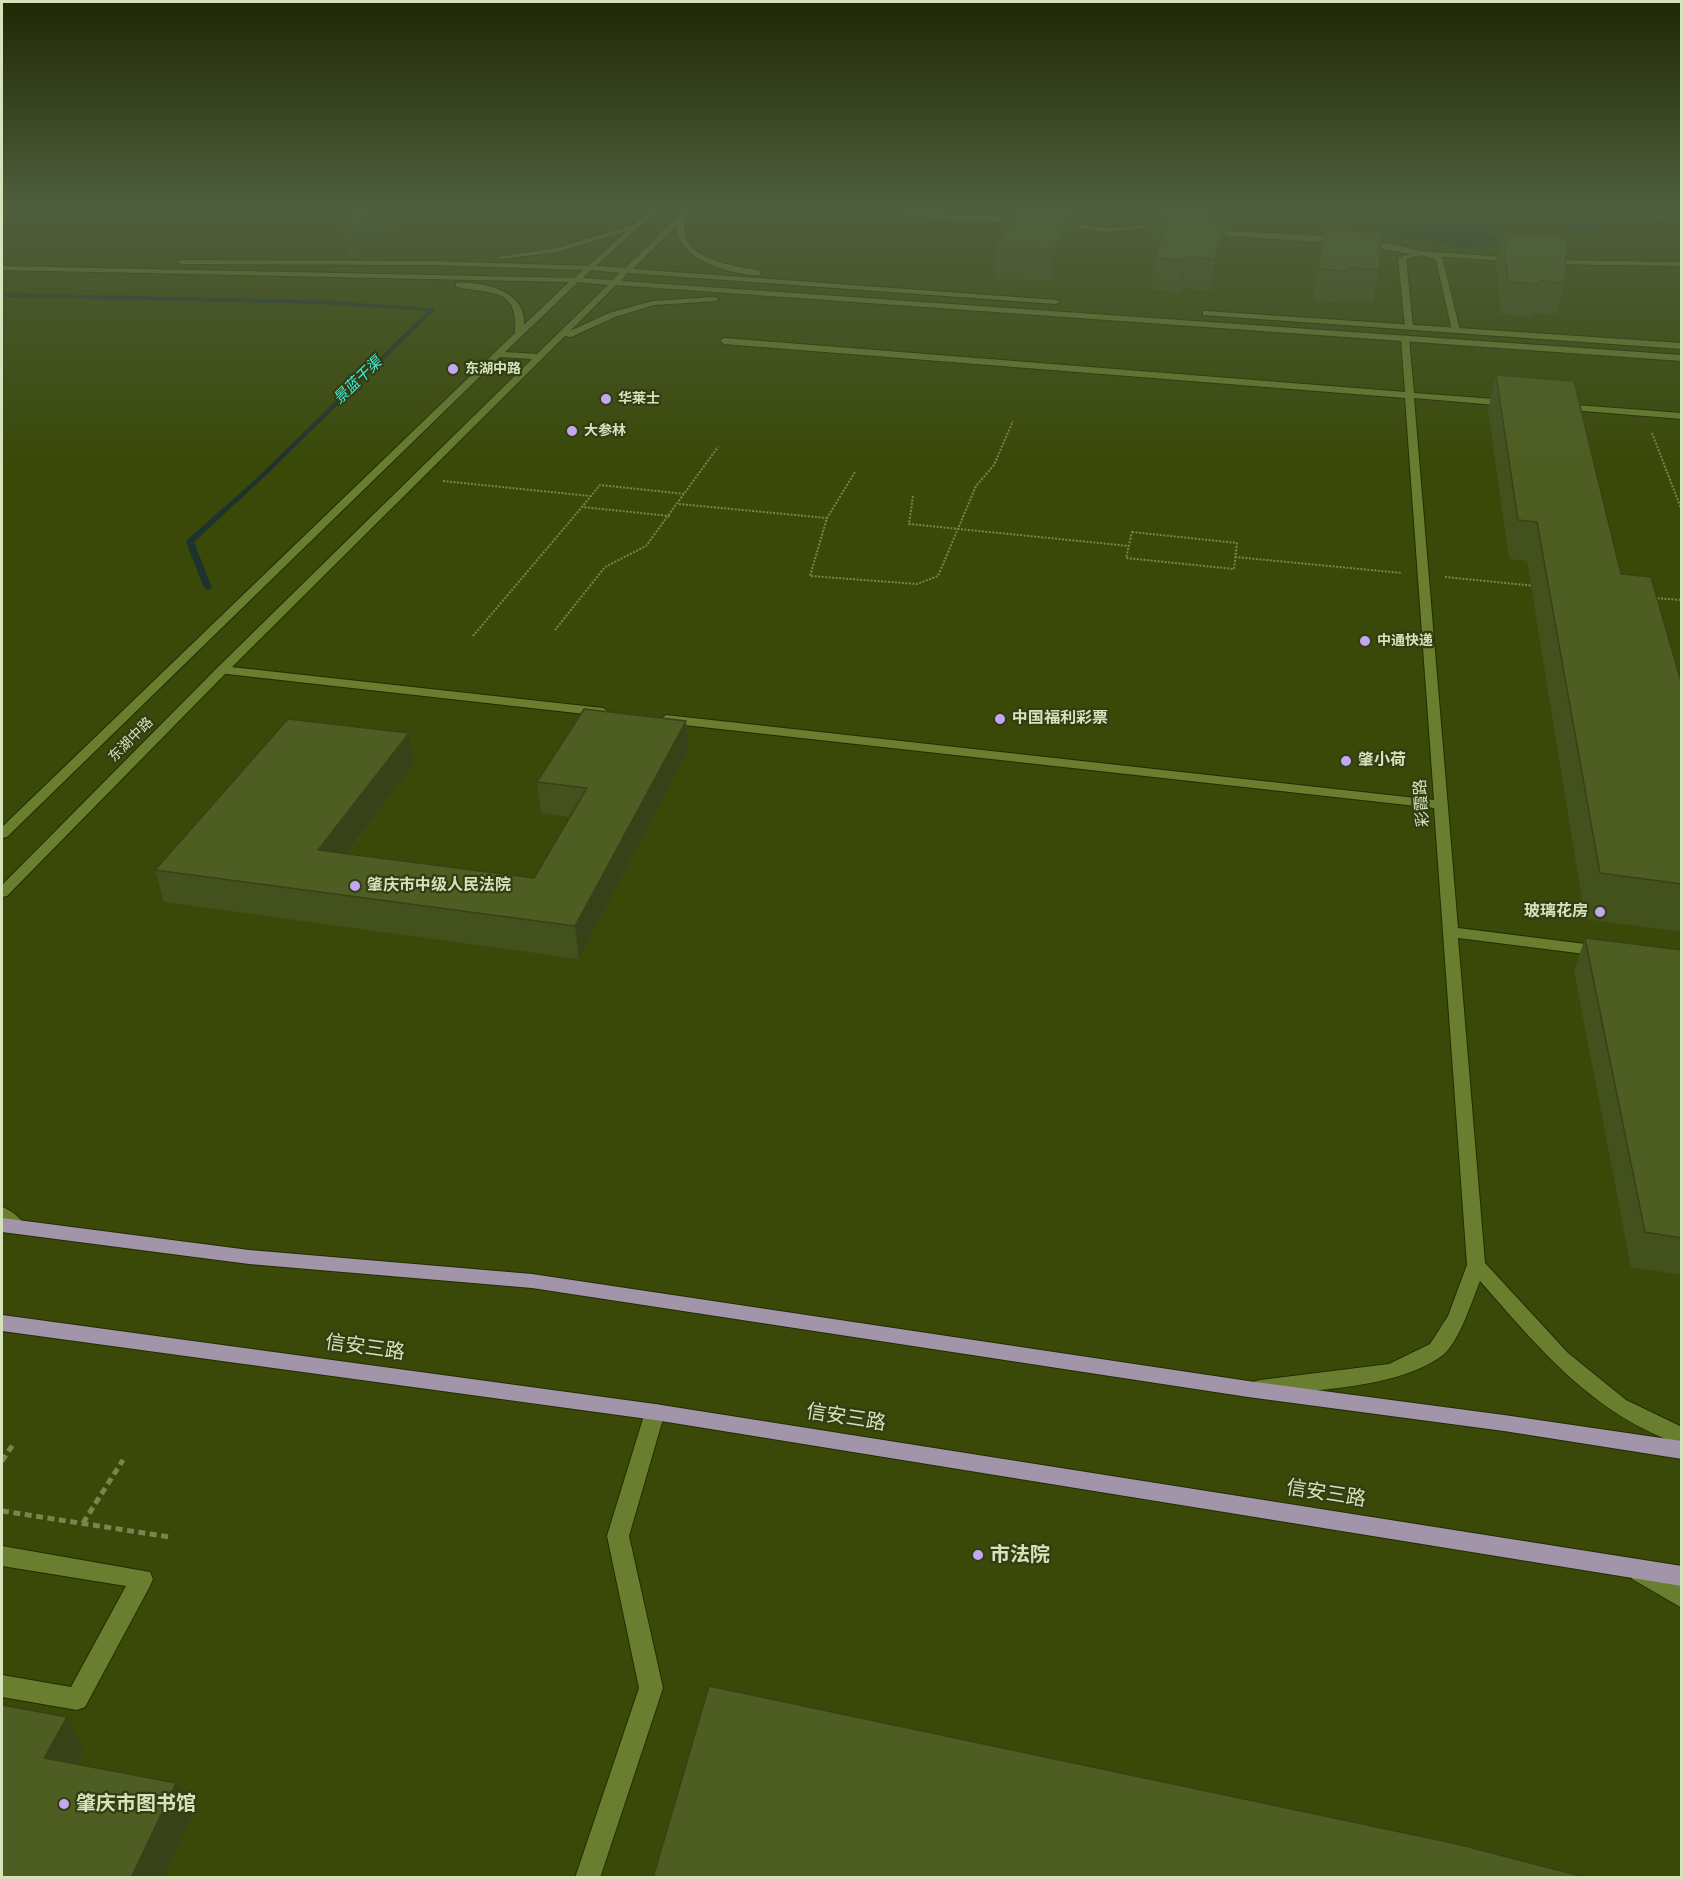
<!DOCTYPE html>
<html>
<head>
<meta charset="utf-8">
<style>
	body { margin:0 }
	#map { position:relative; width:1683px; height:1879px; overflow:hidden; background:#3a4908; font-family:"Fira Sans",sans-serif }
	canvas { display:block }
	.frame { position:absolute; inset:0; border:3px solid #d5e2ba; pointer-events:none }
</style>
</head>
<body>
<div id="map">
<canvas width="1683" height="1879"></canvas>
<div class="frame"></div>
</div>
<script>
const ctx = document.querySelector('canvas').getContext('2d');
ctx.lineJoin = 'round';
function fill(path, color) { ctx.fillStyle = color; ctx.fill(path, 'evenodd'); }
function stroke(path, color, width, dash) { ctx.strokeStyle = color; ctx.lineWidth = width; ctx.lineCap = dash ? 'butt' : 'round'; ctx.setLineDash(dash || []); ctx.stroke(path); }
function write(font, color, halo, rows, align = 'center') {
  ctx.font = font + ' "Fira Sans","Noto Sans SC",sans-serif'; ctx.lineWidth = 4.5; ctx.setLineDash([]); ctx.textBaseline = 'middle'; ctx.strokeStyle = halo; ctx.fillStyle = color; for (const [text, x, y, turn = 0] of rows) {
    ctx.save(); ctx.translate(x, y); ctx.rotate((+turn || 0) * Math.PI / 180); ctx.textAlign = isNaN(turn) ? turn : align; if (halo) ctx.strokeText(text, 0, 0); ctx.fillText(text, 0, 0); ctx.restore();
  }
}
fill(new Path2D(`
	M1544,210C1567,211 1587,217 1610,220C1634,223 1658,218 1682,222L1681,224L1613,223L1601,228L1602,235L1572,233V229C1544,217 1518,216 1489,225L1490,230L1501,245L1458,248L1431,240L1395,237L1379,231L1384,228L1381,226L1389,224L1450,223L1483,214Z`), '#1d332f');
fill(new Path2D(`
	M2,293L319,300L432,308L435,310L262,479L194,542L212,588L208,590L204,588L186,542L187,540L258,477L427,311L319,304L2,297Z`), '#1d332f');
const lane = new Path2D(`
	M1421,251L1517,258L1521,260L1517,262L1418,255L1417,253Z
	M1547,260L1682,262V266L1544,264V260Z`);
const street = new Path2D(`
	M892,205L941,214L1022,218L1026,220L1022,222C989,221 917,224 892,205Z
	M1058,222L1108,228L1168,223L1172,225L1108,232L1055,226Z
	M1206,230C1282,235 1369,233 1442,257L1460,330L1456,333L1452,330L1436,260L1421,255L1406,259L1413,327L1409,329L1405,327L1398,258L1411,254L1359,245L1203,234Z
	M1405,335L1409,338L1414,393L1508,400L1513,403L1508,406L1414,398L1458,928L1601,946L1609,951L1601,956L1458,938L1485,1263L1568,1353L1626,1400L1682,1427V1445C1593,1415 1539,1348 1480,1281C1472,1301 1459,1342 1443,1355C1400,1388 1313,1390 1260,1396L1253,1394L1250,1388L1253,1382L1260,1380L1389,1364L1430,1344L1448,1316L1467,1265L1434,808L666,723L660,719L666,715L1434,800L1405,398L724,344L720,341L724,338L1405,392L1401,338Z
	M1562,404L1682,413V419L1559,409L1557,407Z
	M222,666L603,708L609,712L603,716L218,673V667Z
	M655,1404L662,1406L665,1412L629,1536L663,1688L600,1878H575L639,1688L607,1536L645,1412L648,1406Z
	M2,1546L150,1572L153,1579L150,1586L85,1707L77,1710L2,1697V1675L71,1687L126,1586L2,1566Z
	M1640,1562L1682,1586V1608L1632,1579L1629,1572L1632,1565Z`);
const secondary = new Path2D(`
	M656,205H663L596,266L625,268L689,205H696C694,208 689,211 687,215C685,218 684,224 684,228C683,260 737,266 760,271V275C733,276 674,259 677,225L633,269L1056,300L1060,302L1056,304L628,273L621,281L1682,355V361L616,285L570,331L609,313L653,301L715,297L719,299L715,301L654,305L615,317L571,337L565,336L226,673L7,896L2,897V885L218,667L532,359L500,357L7,837L2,838V827L515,333C519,287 491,294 456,287V283C483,281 527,291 524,325L569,282L2,270V266L574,278L583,270L432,265L181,264L177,262L181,260L432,261L588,266L627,231L558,252L501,259L497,257L557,248L635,224ZM591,270L620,273L612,280L583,278ZM578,282L608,285L537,354L505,352Z
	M1206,311L1682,343V349L1203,315V311Z
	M2,1207C11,1210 21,1218 26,1227L23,1232C13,1235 9,1230 2,1224Z`);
const primary = new Path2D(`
	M2,1218L249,1250L532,1274L1248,1381L1504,1415L1682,1441V1459L1504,1431L1248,1397L532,1288L249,1264L2,1232Z
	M2,1315L655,1404L1682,1566V1586L655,1420L2,1331Z`);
stroke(lane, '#232d02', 2);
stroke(street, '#232d02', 2);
stroke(secondary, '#232d02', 2);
stroke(primary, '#232d02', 2);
stroke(new Path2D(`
	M1652,433L1682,511
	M855,472L827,518L810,576L917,584L938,576L976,486L994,465L1013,421
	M443,481L590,496
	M913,496L909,524L1129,546
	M679,504L827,518
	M670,516L582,507L600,485L685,494
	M1132,532L1237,543L1234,569L1126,558Z
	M1235,557L1402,573
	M1445,577L1536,586
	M1654,598L1682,600
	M555,630L605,567L646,546L718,447
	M473,636L582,507`), '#77854e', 2, [2, 1.5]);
stroke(new Path2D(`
	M2,1461L14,1443
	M2,1511L170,1537
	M83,1523L123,1460`), '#77854e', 5, [7, 4.5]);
fill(lane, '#697e2e');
fill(street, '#697e2e');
fill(secondary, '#697e2e');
fill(primary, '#a295aa');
fill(new Path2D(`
	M952,205H1091L1082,223L1078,222V230L1051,280L993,279L995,248L1006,230L1001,223L1002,215L996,214L994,211L954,212Z
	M1107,205H1147L1150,209V205H1444L1443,211L1209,217V220L1223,252L1211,291L1182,288L1181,292L1151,289L1155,258L1159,247L1147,232L1148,222L1118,224Z
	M1620,205H1682V216L1630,213Z
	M410,215L360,258H352L347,254L342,224Z
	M1324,229L1379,270L1373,302L1344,300L1343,303L1313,301Z
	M1503,232L1565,283L1557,315L1534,313L1533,317L1501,314L1496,263Z
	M1496,375L1621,574L1682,685V932L1585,919L1527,561L1509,559L1488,410Z
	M686,721L688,751L579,959L164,902L155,870L409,733L414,764L347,854L534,878L570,817L541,813L537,782Z
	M1585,938L1682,950V1275L1631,1267L1574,971Z`), '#43511d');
fill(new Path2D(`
	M383,205H417L410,215L360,258L355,228Z
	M1078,205H1080L1078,230L1051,280L1054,249Z
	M1086,205H1091L1082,223L1083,210Z
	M1227,221L1223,252L1211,291L1215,259Z
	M1186,257L1182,288L1181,292L1184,260Z
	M686,721L688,751L579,959L575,926Z
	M409,733L414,764L325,882L318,850Z
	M67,1717L84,1750L63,1791L44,1758Z
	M176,1783L192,1816L163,1878H131Z`), '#374218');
const building = new Path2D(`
	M357,205H383L355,228H347L342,224Z
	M1010,205H1078L1054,249L995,248L1016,214Z
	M1080,205H1086L1083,210L1079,209Z
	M1116,205H1147L1150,209L1120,211Z
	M1152,205H1200L1210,207L1209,220L1227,221L1215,259L1186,257L1184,260L1155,258L1168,223Z
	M1324,229L1382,233L1379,270L1349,268V271L1318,269Z
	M1503,232L1567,237L1565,283L1540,281L1541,284L1508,282Z
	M1496,375L1574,381L1621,574L1651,577L1682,685V884L1600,873L1537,522L1518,520Z
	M584,709L686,721L575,926L155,870L288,719L409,733L318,850L534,878L587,788L537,782Z
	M1585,938L1682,950V1238L1645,1232Z
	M709,1686L1457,1844L1588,1878H653Z
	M2,1705L67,1717L44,1758L176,1783L131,1878H2Z`);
fill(building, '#4e5e22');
stroke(building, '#374218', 1.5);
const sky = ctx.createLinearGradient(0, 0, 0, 468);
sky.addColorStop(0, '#202804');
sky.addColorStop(0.44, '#4f5f3d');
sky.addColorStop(1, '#4f5f3d00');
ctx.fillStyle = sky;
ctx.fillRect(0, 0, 1683, 468);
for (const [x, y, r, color] of [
	[453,369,6,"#c4a7f1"],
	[606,399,6,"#c4a7f1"],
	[572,431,6,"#c4a7f1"],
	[1365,641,6,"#c4a7f1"],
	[1000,719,6,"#c4a7f1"],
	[1346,761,6,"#c4a7f1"],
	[355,886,6,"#c4a7f1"],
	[1600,912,6,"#c4a7f1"],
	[978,1555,6,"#c4a7f1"],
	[64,1804,6,"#c4a7f1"]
]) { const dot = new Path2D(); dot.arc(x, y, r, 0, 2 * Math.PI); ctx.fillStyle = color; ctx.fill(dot); stroke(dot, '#323d13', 2); }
write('bold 14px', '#d5e2ba', '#323d13', [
	["东湖中路",465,369],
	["华莱士",618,399],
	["大参林",584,431],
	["中通快递",1377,641]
], 'left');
write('14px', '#d5e2ba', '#323d13', [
	["东湖中路",131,740,-45]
]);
write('italic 15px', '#41edd7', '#323d13', [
	["景蓝干渠",358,381,-44]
]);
write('bold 16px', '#d5e2ba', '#323d13', [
	["中国福利彩票",1012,719],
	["肇小荷",1358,761],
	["肇庆市中级人民法院",367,886],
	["玻璃花房",1588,912,"right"]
], 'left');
write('16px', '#d5e2ba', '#323d13', [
	["彩霞路",1422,803,-94]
]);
write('20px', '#d5e2ba', '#323d13', [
	["信安三路",365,1348,8],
	["信安三路",846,1418,9],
	["信安三路",1326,1494,9]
]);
write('bold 20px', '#d5e2ba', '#323d13', [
	["市法院",990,1555],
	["肇庆市图书馆",76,1804]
], 'left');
</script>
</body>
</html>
